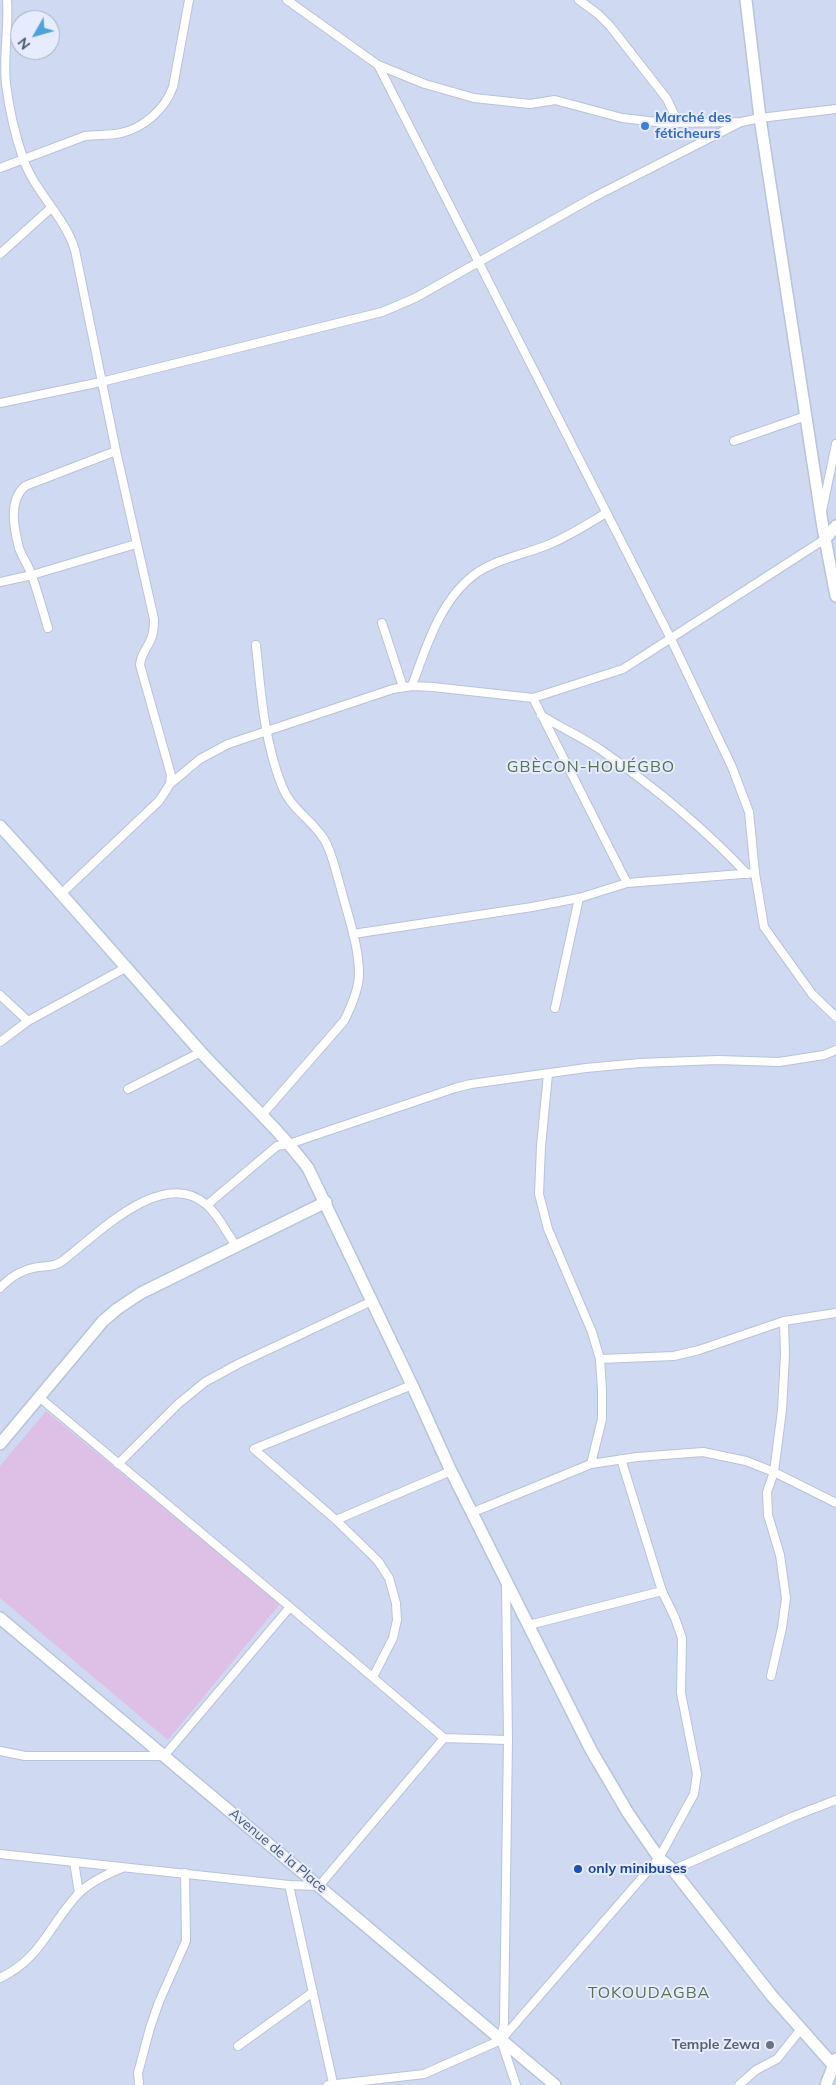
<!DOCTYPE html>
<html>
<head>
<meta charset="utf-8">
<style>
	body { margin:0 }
	#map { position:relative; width:836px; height:2085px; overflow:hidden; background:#e0e5fa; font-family:Mulish,sans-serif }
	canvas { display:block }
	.north { position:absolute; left:10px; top:10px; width:50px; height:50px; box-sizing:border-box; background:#e6ebfe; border:1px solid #a7b1c5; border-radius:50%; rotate:232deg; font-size:14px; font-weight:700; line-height:20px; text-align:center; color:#495b6f }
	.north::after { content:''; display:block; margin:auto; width:18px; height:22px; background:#4ba3de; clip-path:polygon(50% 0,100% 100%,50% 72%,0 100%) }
</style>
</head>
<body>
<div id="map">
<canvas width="836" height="2085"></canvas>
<div class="north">N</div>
</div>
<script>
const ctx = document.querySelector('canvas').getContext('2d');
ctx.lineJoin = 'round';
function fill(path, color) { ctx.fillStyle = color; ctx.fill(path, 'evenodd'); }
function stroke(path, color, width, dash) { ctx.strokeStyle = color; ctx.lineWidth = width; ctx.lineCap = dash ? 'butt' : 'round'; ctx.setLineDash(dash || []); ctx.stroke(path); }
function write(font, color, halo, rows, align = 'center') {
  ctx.font = font + ' Mulish,sans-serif'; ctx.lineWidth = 4; ctx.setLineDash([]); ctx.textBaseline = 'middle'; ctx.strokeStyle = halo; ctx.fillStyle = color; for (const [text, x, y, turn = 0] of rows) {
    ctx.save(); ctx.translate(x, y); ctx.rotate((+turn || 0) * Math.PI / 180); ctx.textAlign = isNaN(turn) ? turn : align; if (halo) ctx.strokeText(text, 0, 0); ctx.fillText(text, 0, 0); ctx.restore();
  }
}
fill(new Path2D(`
	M0,0H836V2085H0ZM20,20H50V50H20Z`), '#cfd9f1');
fill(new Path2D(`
	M46,1411L280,1604L168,1740L0,1598V1466Z`), '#dec0e6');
const street = new Path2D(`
	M7,0C9,28 3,56 6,84C9,108 15,135 23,158C35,193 64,215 75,250L116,451L154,619C154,626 154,633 151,639C147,649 141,653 140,665L171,775L170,784L159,801L62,893
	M287,0L378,65L425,84L474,98L530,104L555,100L622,118L665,123L741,122L760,118L836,109
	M579,0L598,14L610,26L667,99L674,114V123
	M378,65L670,637L732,767L749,812L755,873L764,927L812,994L836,1017
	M0,168L85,136C97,134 109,136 121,133C144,128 165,109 173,87L189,0
	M0,254L51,208
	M0,403L101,382L382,312L415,298L592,198L741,122
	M734,441L806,416
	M822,511L836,444
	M0,582L32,575L136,544
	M382,623L403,687
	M48,628C43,611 38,593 32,576C29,566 22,557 19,548C14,528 8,501 25,486L116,451
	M256,645C261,693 264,741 282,786C290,808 312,820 324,839C333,854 336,873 341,889C348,916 359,946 359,974C359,989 351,1007 344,1021L262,1115
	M412,686C426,647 441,597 478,572C500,558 526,554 550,544C569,536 588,524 606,513
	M533,698L627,883
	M541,715C561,728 582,737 601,750C653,786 704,828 747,874
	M170,784L200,759L228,744L393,689L412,686L433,687L533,698L623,669L825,539
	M353,934L532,907L579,898L627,883L755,873
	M0,995L28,1021
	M555,1008L579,898
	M0,1042L28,1021L127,967
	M548,1074L541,1146L539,1194L548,1229L592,1332L600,1359L602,1390V1419L591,1464
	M128,1089L201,1052
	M207,1205L277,1146L289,1144L455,1088L471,1084L586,1068L640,1063L718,1060L779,1062L824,1055L836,1050
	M0,1288C10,1277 24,1269 38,1267C47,1266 53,1267 61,1262C95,1237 162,1165 207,1205C219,1216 227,1233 236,1246
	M600,1359L674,1356L699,1350L784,1321L836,1313
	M39,1397L290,1607L444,1738L508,1740
	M118,1464L178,1404L205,1382L238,1364L372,1301
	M471,1513L591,1464L637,1457L703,1452L746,1461L774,1472L836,1503
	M336,1520L451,1471
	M506,1585L508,1740L504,2023L501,2040L516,2085
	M529,1625L662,1591
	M771,1676L782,1628L786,1598L780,1555L768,1515L767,1492L774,1472L782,1410L785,1355L784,1321
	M373,1677L393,1638L397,1620L396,1603L389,1578L378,1561L336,1520L254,1449L412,1385
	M0,1751L25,1756H164L290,1607
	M0,1854L289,1885L319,1886L444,1738
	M74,1862L79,1893
	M673,1870L792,1817L836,1800
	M289,1885L333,2083
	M0,1978C41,1959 50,1924 78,1894C90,1882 107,1874 122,1868
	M238,2046L313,1992
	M139,2085L138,2073L150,2028L159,2002L186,1941L185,1873
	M328,2085L424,2074L501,2040L659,1858L694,1794L697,1774L681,1693L682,1638L675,1618L662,1591L621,1459
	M739,2085L756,2070L777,2059L801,2029`);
const secondary = new Path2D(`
	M746,0L760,118L823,528L836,596
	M825,539L836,526
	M0,826C68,900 133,976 200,1051C235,1090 276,1125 308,1168L412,1385L451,1471L591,1750L628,1813L659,1858L673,1870L772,1996L834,2066
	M0,1444L103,1321L117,1309L141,1293L326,1202
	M0,1618L555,2085
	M826,2085L836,2059`);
stroke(street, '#b8c3d9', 10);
stroke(secondary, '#b6c4dd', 14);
stroke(street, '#fff', 8);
stroke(secondary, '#fff', 11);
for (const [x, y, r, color] of [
	[645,126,5,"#3f7fe0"],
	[578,1869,5,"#1a4fb4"],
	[770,2045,5,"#6b7280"]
]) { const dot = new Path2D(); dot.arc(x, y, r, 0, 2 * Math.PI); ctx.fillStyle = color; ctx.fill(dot); stroke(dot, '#e6ebfe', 2); }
write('bold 14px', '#366cbe', '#e6ebfe', [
	["Marché des",655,118],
	["féticheurs",655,134]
], 'left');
write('14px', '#495b6f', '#e6ebfe', [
	["Avenue de la Place",278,1851,40]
]);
write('bold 14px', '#164399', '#e6ebfe', [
	["only minibuses",588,1869]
], 'left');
write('bold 14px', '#5b616d', '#e6ebfe', [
	["Temple Zewa",760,2045]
], 'right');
ctx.letterSpacing = '1px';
write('16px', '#557250', '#e6ebfe', [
	["GBÈCON-HOUÉGBO",591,767],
	["TOKOUDAGBA",649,1993]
]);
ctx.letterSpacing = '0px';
</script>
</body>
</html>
